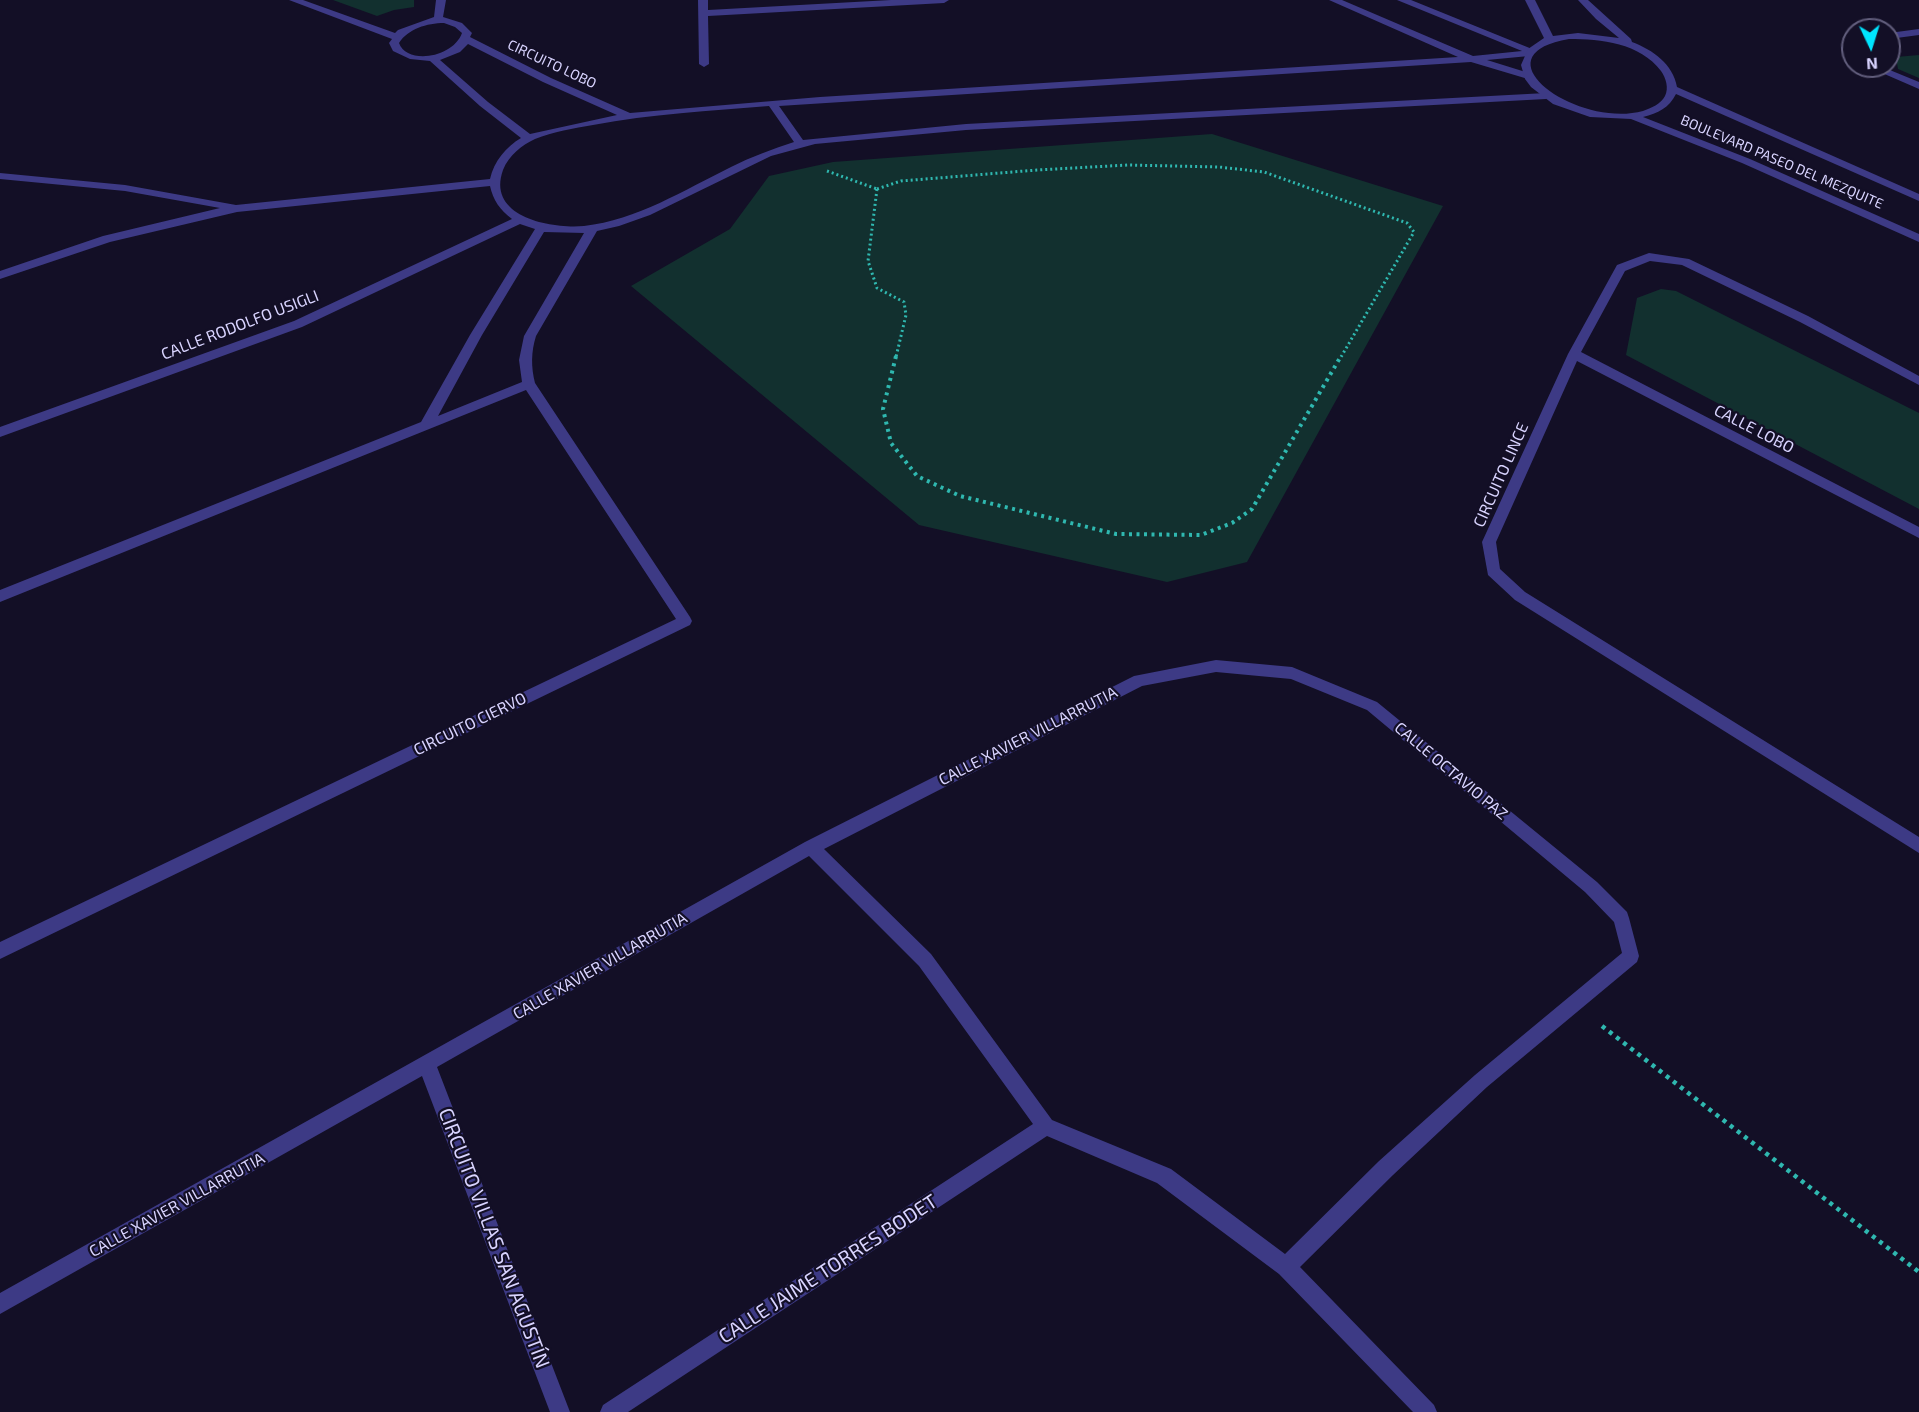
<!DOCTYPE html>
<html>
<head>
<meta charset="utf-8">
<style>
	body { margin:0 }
	#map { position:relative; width:1919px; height:1412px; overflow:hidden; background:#130f26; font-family:"Exo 2",sans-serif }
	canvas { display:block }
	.north { position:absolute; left:1841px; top:18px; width:60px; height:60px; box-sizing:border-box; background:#130f26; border:2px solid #625e7d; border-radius:50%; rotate:176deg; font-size:16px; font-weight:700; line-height:24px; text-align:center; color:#d9d4ff }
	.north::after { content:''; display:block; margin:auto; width:21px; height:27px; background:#00e5ff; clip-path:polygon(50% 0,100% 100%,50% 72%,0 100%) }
</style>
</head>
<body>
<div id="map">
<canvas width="1919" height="1412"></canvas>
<div class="north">N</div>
</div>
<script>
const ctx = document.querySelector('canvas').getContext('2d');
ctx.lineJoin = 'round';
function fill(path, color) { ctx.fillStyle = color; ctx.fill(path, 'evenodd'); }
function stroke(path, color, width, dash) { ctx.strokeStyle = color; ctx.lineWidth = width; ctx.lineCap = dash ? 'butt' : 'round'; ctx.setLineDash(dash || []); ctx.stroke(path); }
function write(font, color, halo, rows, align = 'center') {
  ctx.font = font + ' "Exo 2",sans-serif'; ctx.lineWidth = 4.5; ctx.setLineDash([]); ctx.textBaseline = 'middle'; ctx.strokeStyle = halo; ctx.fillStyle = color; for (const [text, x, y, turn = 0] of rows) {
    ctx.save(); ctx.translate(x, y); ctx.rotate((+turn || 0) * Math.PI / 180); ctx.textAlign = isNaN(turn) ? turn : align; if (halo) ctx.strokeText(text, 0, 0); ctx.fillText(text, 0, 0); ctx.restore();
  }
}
fill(new Path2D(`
	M333,0H414V7L394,10L377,16Z
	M1919,55V78L1898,69L1896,57Z
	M1212,134L1443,206L1247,562L1167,582L919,525L631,286L730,229L769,176L833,162Z
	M1661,289L1676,291L1919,413V509L1626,355L1637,298Z`), '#12302f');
stroke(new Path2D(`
	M827,171L877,189
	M877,189L868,261L877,288L904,302L906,315L896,357
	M877,189L901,181L1037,170L1128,165L1219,167L1264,172L1407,223L1414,232L1341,357`), '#2fb8b0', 3, [2, 3]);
stroke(new Path2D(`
	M896,356L883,409L891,443L917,476L960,496L1116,534L1201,535L1232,523L1252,509L1341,356`), '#2fb8b0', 4, [3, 4.5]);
stroke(new Path2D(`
	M1602,1026L1919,1272`), '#2fb8b0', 4.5, [4, 5]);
fill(new Path2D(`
	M289,0H303L395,33L398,30L434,17L436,0H446L443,17L462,23L472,33L470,37L551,78L630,113L820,97L1458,57L1329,0H1342L1473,56L1522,51L1397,0H1411L1537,51L1529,56L1487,60L1532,74V78L1528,79L1471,62L779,106L803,140L966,124L1546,93L1551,96L1546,99L966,130L815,144L771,156L650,215L619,226L597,231L536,336C531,352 531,367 535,383L690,617L692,621L690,625L0,959V942L676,619L526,390L0,602V590L421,422L470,335L535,229L520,224L302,327L0,437V427L294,321L512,219C500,210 493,200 490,186L237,212L110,242L0,279V271L103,236L220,208L125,191L0,179V173L125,185L236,205L490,179C494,161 506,147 521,138L480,106L430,61L410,59L393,51L389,43L392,39ZM444,23L455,27L462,33C453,58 407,65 399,43C408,29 427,23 444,23ZM468,44L543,82L617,115L530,134L488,102L440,60L460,52ZM769,106L794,142C772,149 751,157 731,167C684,190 637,220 584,226C551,229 486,217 503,170C509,155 522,145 535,139C553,132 574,128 593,125C651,114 710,111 769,106ZM544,232L584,233L524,336L519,360L522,382L438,416L482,335Z
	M698,0H708V10L891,0H949L944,3L708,16L709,64L704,67L699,64Z
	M1919,29V35L1889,39V33Z
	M1853,38L1851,48L1853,61L1849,60L1841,48L1845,41Z
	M1866,66H1880L1919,82V89Z
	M1649,253L1689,259L1808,316L1919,376V385L1800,322L1682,265L1650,261L1625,271L1581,352L1919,527V538L1577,361L1496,542L1500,569L1525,592L1919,837V853L1515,600L1488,575L1482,542L1568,354L1617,265Z
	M1216,660L1292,667L1377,702L1597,882L1627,912L1629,918L1639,956L1637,962L1487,1087L1393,1175L1300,1267L1434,1405L1437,1412H1413L1279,1274L1157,1183L1047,1136L628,1412H600L603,1405L1033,1124L919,966L809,856L437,1067L570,1412H550L422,1076L0,1314V1293L805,842L1134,676ZM1216,672L1291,679L1367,710L1585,892L1614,922L1622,953L1475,1075L1379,1161L1285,1254L1171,1169L1052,1120L931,954L824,849L1142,686Z`), '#3d3a85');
fill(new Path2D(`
	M1525,0H1535L1553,36L1578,33L1619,38L1596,19L1578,0H1588L1631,39L1632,42C1653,50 1673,64 1677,87L1919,194V201L1676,94C1669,108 1658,113 1643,117L1750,159L1919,234V242L1742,163L1631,119L1590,117L1553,104L1531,87L1525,79L1521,65L1528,49L1544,38ZM1569,39C1601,39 1640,43 1661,71C1666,78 1669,88 1665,96C1661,104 1651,108 1643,111C1577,129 1474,55 1569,39Z`), '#3d3a85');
write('14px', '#d9d4ff', '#130f26', [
	["CIRCUITO LOBO",552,64,25],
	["BOULEVARD PASEO DEL MEZQUITE",1782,162,23]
]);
write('16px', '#d9d4ff', '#130f26', [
	["CALLE RODOLFO USIGLI",240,325,-21],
	["CALLE LOBO",1754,429,27],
	["CIRCUITO LINCE",1501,475,-66],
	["CIRCUITO CIERVO",470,724,-26],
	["CALLE XAVIER VILLARRUTIA",1028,736,-27],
	["CALLE OCTAVIO PAZ",1451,771,40],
	["CALLE XAVIER VILLARRUTIA",600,966,-30],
	["CALLE XAVIER VILLARRUTIA",177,1205,-29]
]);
write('20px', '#d9d4ff', '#130f26', [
	["CIRCUITO VILLAS SAN AGUSTÍN",494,1238,69],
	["CALLE JAIME TORRES BODET",828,1269,-33]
]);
</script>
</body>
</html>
